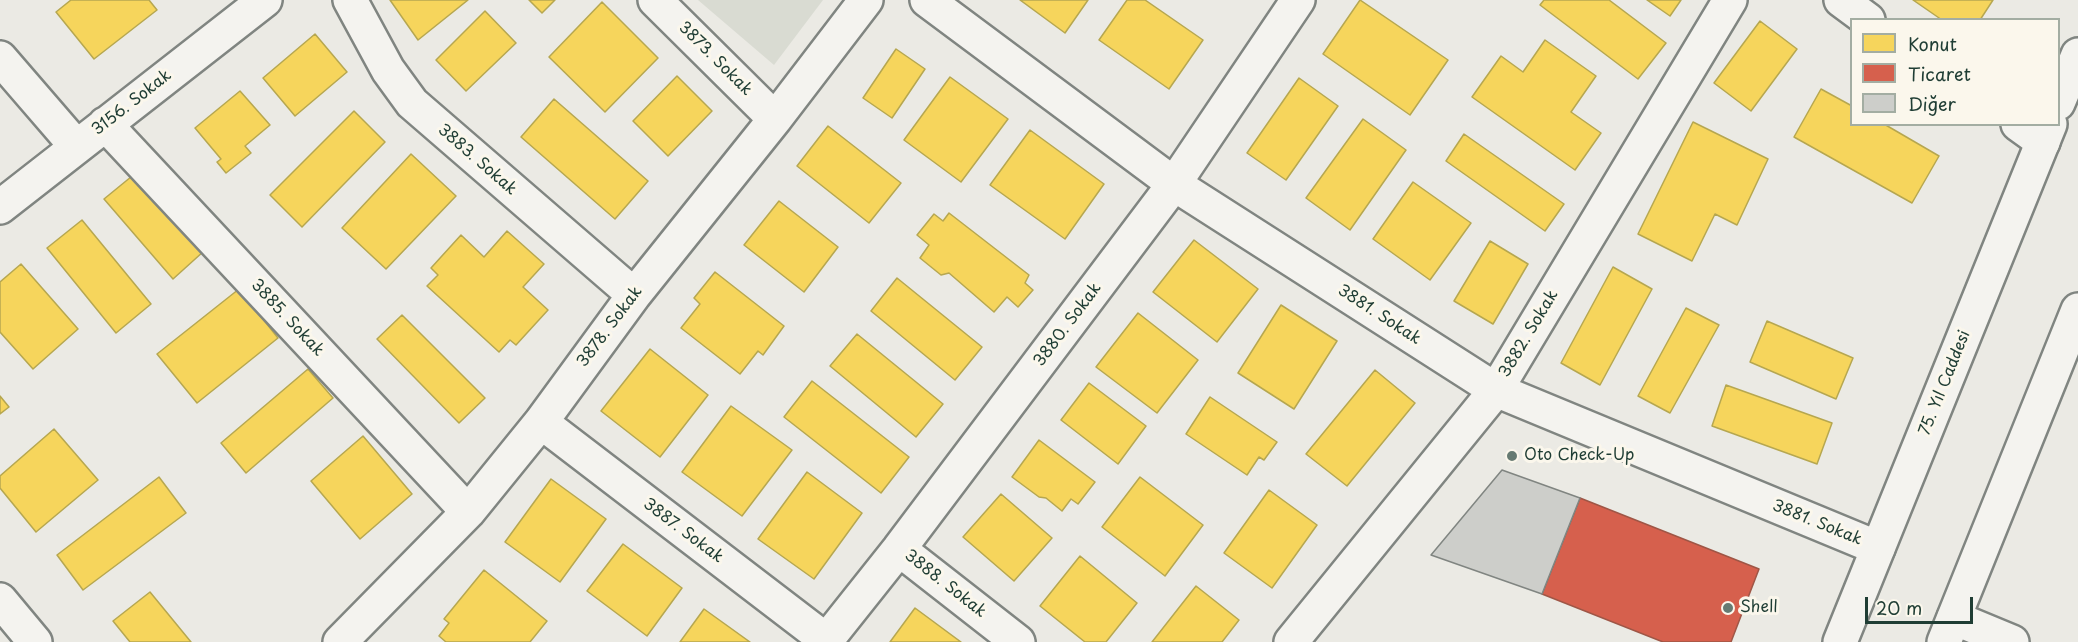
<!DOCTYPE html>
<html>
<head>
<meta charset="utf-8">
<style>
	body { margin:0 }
	#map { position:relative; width:2078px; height:642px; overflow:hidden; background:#ebeae4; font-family:"Playpen Sans",sans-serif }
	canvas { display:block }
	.legend { position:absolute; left:1850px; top:18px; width:210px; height:108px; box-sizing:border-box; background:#fbf7ec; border:2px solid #a3ada2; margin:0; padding:8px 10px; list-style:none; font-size:18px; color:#1f3d34 }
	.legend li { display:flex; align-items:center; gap:12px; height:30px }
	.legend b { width:30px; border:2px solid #a3ada2 }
	.scale { position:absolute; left:1865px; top:597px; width:108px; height:27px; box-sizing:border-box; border:3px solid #1f3d34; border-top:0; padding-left:8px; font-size:18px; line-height:21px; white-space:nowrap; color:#1f3d34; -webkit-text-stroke:4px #fbf7ec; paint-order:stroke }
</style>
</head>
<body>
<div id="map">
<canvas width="2078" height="642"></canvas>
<ul class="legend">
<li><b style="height:16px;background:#f6d55c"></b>Konut</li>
<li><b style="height:16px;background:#d6604d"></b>Ticaret</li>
<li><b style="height:16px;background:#cdceca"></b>Diğer</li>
</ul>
<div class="scale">20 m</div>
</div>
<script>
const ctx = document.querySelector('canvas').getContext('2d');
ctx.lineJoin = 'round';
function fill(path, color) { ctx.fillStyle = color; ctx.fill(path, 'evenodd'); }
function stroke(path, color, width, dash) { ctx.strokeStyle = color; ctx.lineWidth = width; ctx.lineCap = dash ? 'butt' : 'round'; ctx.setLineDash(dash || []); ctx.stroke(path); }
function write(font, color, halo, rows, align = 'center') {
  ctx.font = font + ' "Playpen Sans",sans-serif'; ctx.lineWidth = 6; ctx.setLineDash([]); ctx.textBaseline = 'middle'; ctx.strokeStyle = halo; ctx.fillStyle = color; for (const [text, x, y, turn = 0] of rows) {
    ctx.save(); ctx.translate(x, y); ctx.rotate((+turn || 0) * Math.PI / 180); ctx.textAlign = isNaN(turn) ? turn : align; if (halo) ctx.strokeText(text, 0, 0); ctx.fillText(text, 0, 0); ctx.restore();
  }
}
fill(new Path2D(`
	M698,0H823L774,65Z`), '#d9dbd2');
const homes = new Path2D(`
	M71,0H149L157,10L94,59L56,12Z
	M390,0H468L418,40Z
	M529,0H555L542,13Z
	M1020,0H1088L1065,33Z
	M1127,0H1145L1203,40L1169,89L1099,40Z
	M1360,0L1448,60L1410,115L1323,54Z
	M1544,0H1609L1666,43L1638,79L1540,5Z
	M1647,0H1681L1670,16Z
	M1913,0H1993L1980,20H1942Z
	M602,2L658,58L605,112L549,57Z
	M485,11L516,43L466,91L436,60Z
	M1760,21L1797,49L1751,111L1714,83Z
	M315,34L347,72L295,116L263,78Z
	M1545,40L1596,76L1571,112L1601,133L1575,170L1472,97L1501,56L1523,72Z
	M896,49L925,69L892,118L863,98Z
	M677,76L712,111L668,156L633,121Z
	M950,77L1008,119L961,182L904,140Z
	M1299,78L1338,106L1286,180L1247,153Z
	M1821,89L1852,106V124H1884L1939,156L1912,203L1794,137Z
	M240,91L270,125L245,146L251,153L226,173L217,162L221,159L195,128Z
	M554,99L648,181L615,219L521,137Z
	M354,111L385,142L302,227L270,195Z
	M1363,119L1406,150L1350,230L1306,198Z
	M1693,122L1768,159L1737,225L1715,214L1692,261L1638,234Z
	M828,126L901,183L869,223L797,166Z
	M1030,130L1104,184L1065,239L990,185Z
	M1464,134L1564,204L1545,231L1446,161Z
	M411,154L456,196L386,269L342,228Z
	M137,172L204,251L173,279L104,199Z
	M1413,182L1471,223L1430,280L1373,239Z
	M779,201L838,247L804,292L744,245Z
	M949,213L1029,275L1025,283L1033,290L1018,307L1007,297L994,312L949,273L941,275L920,258L929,245L917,235L934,214L943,221Z
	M82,220L151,304L116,333L47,248Z
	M507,231L544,264L523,287L548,310L516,345L510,340L499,352L427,286L438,275L431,268L461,235L484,257Z
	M1194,240L1258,289L1217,342L1153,292Z
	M1490,241L1528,264L1493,324L1454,301Z
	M21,264L78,329L33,369L0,332V282Z
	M1613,267L1652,289L1600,385L1561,363Z
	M715,272L784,326L763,355L758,351L740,374L681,328L700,304L694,298Z
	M897,278L982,347L955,380L871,311Z
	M239,289L278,338L197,403L157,354Z
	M1281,305L1337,341L1294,409L1238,373Z
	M1686,308L1719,325L1670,413L1638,396Z
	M1138,313L1198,360L1157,413L1096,367Z
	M402,315L485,398L459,423L377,339Z
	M1767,321L1853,358L1836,399L1750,362Z
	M857,334L943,404L916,437L830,366Z
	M650,349L708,395L660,457L601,411Z
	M308,369L333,398L246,473L221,443Z
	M1375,370L1415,403L1347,486L1306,454Z
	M812,381L909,457L881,493L784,417Z
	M1089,383L1146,426L1118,464L1061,420Z
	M1726,385L1832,423L1817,464L1712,426Z
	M0,396L9,407L0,414Z
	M1210,397L1277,442L1264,460L1259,457L1247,475L1186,434Z
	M731,406L792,450L742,516L682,472Z
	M54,429L98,480L36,532L0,488V476Z
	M363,436L412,494L360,539L311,481Z
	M1039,440L1095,482L1078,504L1071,499L1062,511L1046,498L1039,497L1012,477Z
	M807,472L862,513L814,579L758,539Z
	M159,477L186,513L83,590L57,555Z
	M1140,477L1203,525L1165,576L1102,527Z
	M551,479L606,519L560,582L505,542Z
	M1269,490L1317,525L1272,588L1224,553Z
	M1001,494L1052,538L1014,581L963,537Z
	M623,544L682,588L647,636L587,591Z
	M1080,556L1137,603L1106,642H1085L1040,606Z
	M484,570L547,621L530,642H446L439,636L449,623L444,619Z
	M1196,586L1239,620L1222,642H1152Z
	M150,592L191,642H130L113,621Z
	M915,608L961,642H890Z
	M704,609L750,642H680Z`);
fill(homes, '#f6d55c');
stroke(homes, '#b6a750', 1.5);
const shops = new Path2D(`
	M1580,498L1759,569L1731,642H1663L1542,594Z`);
fill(shops, '#d6604d');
stroke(shops, '#9f5646', 1.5);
const building = new Path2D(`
	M1502,470L1580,498L1542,594L1431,555Z`);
fill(building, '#cdceca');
stroke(building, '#808581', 1.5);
const street = new Path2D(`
	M350,0L388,70L412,103L634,295
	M655,0L775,119
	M927,0L1174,184L1496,390L1878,548
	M0,58L76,146
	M105,124L468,512
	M0,207L265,0
	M541,422L826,640
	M899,549L1018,642
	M1954,618L2012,642
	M340,642L468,512L541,422L634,295L775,119L866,0
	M825,642L899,549L1174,184L1298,0
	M1291,642L1496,390L1730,0`);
const secondary = new Path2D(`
	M1841,0L1868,20
	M2018,124L2043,142
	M0,600L35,642`);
const primary = new Path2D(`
	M2058,103L2078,55
	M1840,642L2050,124
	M1944,642L2078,310`);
stroke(street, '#808581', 38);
stroke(secondary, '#808581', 38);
stroke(primary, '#808581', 38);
stroke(street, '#f4f3ef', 33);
stroke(secondary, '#f4f3ef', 33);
stroke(primary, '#f4f3ef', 33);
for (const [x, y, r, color] of [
	[1512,456,6,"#667a72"],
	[1728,608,6,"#667a72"]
]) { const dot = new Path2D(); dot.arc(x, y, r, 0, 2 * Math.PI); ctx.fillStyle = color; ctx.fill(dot); stroke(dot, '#fbf7ec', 2); }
write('16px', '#1f3d34', '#fbf7ec', [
	["3873. Sokak",715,59,45],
	["3156. Sokak",132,103,-38],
	["3883. Sokak",477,160,41],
	["3881. Sokak",1379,315,33],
	["3885. Sokak",287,318,47],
	["3880. Sokak",1068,325,-53],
	["3878. Sokak",610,327,-53],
	["3882. Sokak",1529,334,-59],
	["75. Yıl Caddesi",1945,383,-68],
	["3881. Sokak",1817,523,22],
	["3887. Sokak",683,531,37],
	["3888. Sokak",945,584,38]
]);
write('16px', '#1f3d34', '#fbf7ec', [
	["Oto Check-Up",1524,456],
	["Shell",1740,608]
], 'left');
</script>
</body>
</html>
